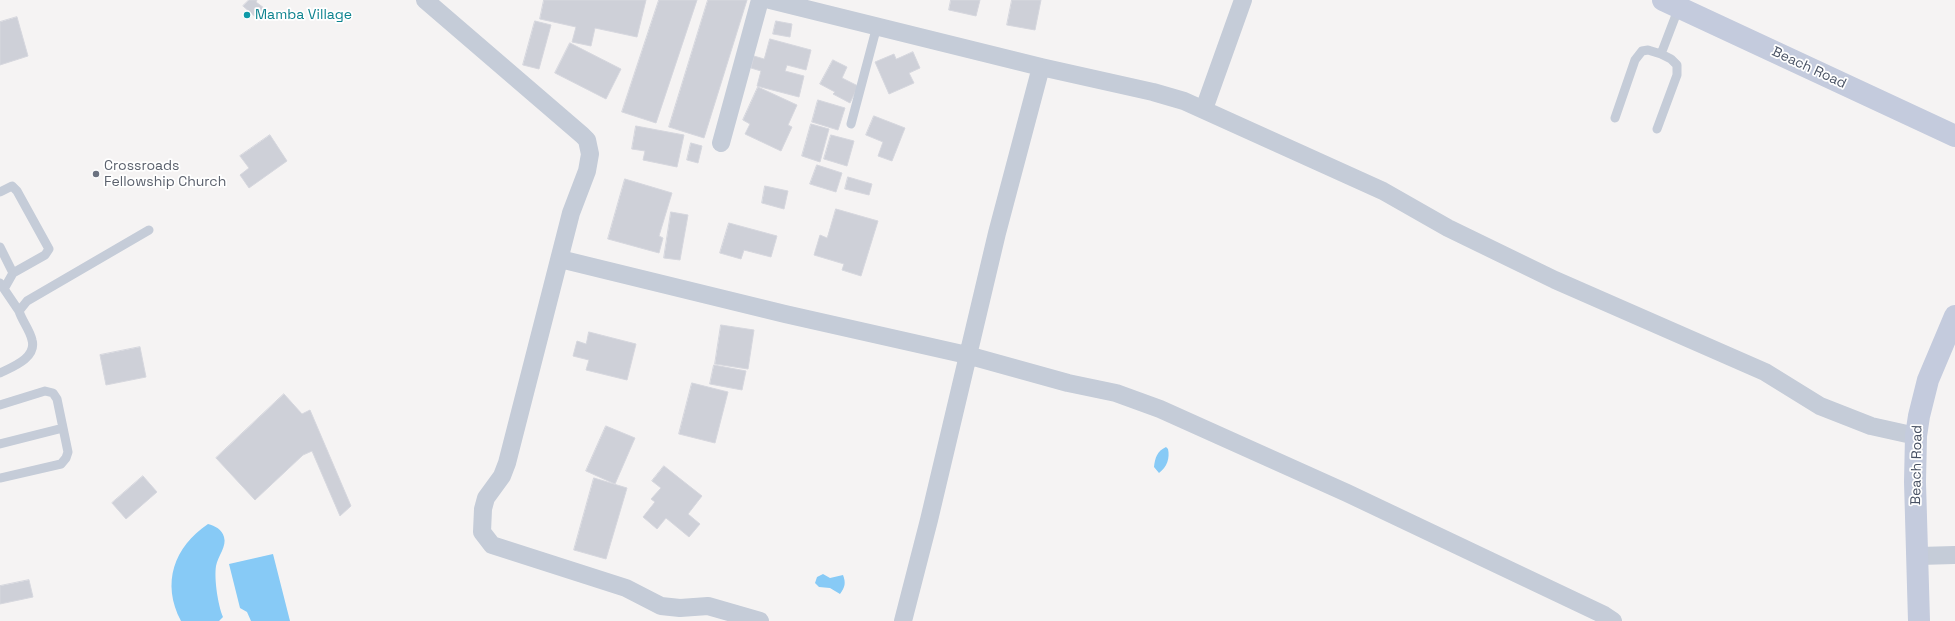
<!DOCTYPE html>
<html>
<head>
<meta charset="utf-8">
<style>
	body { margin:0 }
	canvas { display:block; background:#f5f3f3 }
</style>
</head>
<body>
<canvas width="1955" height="621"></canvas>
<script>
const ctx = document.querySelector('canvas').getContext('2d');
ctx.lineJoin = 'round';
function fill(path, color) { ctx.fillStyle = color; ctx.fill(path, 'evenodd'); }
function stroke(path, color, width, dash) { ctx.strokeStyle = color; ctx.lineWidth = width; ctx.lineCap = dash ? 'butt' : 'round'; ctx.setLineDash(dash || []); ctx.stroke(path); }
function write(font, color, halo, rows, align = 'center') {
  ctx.font = font + ' "Space Grotesk",sans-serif'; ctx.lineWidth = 3.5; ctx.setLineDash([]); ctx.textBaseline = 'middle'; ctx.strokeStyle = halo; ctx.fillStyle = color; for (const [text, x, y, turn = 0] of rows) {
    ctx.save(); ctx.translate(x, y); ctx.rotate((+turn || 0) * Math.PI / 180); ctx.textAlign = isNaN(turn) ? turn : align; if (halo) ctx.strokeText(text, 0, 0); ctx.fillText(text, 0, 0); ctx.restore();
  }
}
fill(new Path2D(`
	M1166,447L1168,449C1170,458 1167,467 1159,473L1154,467C1155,458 1157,451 1166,447Z
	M208,524C215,526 222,529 224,537C227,546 218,556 216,566C214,579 218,605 223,617L219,621H181C161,583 174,547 208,524Z
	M273,554L290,621H251L247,612L240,608L229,564Z
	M823,574L830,578L843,575C846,583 845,587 840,594L830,588L819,587L815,583L817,577Z`), '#87caf6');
const building = new Path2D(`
	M249,0H257L256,2L268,11L260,21L243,6Z
	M544,0H646L637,37L595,28L591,46L572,42L576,27L540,19Z
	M659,0H697L656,123L622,112Z
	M708,0H747L704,138L669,127Z
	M951,0H980L976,16L949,10Z
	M1012,0H1041L1035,30L1007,25Z
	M17,17L28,56L0,65V22Z
	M535,21L551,25L539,69L523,65Z
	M776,21L792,24L790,37L773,34Z
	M770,39L811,50L806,70L787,65L785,71L804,76L799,97L757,86L761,71L751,68L754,56L764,59Z
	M570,43L621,69L606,99L555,73Z
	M913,52L920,68L909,73L914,83L889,94L875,62L894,54L896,59Z
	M833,60L847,67L842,78L858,86L850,103L833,94L835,92L820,84Z
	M758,87L797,105L788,125L792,127L781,151L745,134L750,124L743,120Z
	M818,100L845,108L838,130L812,122Z
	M874,116L905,128L892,161L878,156L883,142L866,135Z
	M811,124L829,129L820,162L802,156Z
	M636,126L684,135L677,167L643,160L645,151L632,149Z
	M270,135L287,161L249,188L240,175L249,168L240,156Z
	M831,135L854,141L847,166L824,159Z
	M691,143L702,146L698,163L687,160Z
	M817,165L842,173L836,192L810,184Z
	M848,177L872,184L869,195L845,189Z
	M625,179L672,193L659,236L663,238L659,253L608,239Z
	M765,186L788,191L784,209L762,203Z
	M836,209L878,221L861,276L842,270L844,264L814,255L820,235L827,238Z
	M671,212L688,215L680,260L664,258Z
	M729,223L777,236L771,257L744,250L741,259L720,253Z
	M721,325L754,330L748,369L715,364Z
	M589,332L636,344L627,380L586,370L589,360L573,356L577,341L586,344Z
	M140,347L146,377L106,385L100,355Z
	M714,365L746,371L742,390L710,384Z
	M692,383L728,392L715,443L679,434Z
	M284,394L302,414L310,410L351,506L340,516L312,451L303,455L255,500L216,458Z
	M606,426L635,438L615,484L586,471Z
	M664,466L702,496L688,514L700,524L689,537L666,518L657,529L643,517L655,502L651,499L661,488L652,481Z
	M143,476L157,492L126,519L112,503Z
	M594,478L627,488L606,559L574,550Z
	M29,580L33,597L0,604V586Z`);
fill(building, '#ced0d8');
stroke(building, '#d6d7de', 1);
stroke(new Path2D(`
	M1615,118L1635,60L1642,51L1648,50L1661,54
	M851,124L877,26
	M1657,129L1677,75V65L1671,59L1661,54L1679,7
	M0,192L12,186L17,191L49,249L45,255L13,273L4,289
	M0,247L13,273
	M0,283L19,311
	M0,373C12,367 37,358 32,340C30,330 22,321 19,311L27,301L149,230
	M0,405L45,391L53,393L57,399L68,452L66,458L61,464L0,478
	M0,444L63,428`), '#c5ccd8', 9);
stroke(new Path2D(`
	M425,0L582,135L587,140L590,154L587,171L571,213L507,463L502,476L486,498L483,509L482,532L492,545L626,588L661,606L680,608L708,606L760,621
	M770,0L1041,67L1153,92L1184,101L1383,191L1448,228L1555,280L1765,372L1820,406L1871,426L1916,436
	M1204,109L1243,0
	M721,143L760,0
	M560,259L785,314L967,355L1068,383L1116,393L1160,409L1347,493L1604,615L1613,621
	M1919,556L1955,555
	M903,621L929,520L997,233L1041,67`), '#c5ccd8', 18);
stroke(new Path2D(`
	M1663,0L1955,136
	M1919,621L1915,482L1916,436L1919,416L1928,380L1955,316`), '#c4cbdd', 22);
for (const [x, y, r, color] of [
	[247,15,4,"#0f9aa8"],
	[96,174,4,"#6b7280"]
]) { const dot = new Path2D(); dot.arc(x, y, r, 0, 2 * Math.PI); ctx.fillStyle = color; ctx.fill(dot); stroke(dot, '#fff', 1.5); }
write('14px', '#0d838f', '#fff', [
	["Mamba Village",255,15]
], 'left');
write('14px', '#485163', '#fff', [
	["Beach Road",1809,68,25],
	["Beach Road",1917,465,-89]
]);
write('14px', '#5b616d', '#fff', [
	["Crossroads",104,166],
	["Fellowship Church",104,182]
], 'left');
</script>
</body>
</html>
